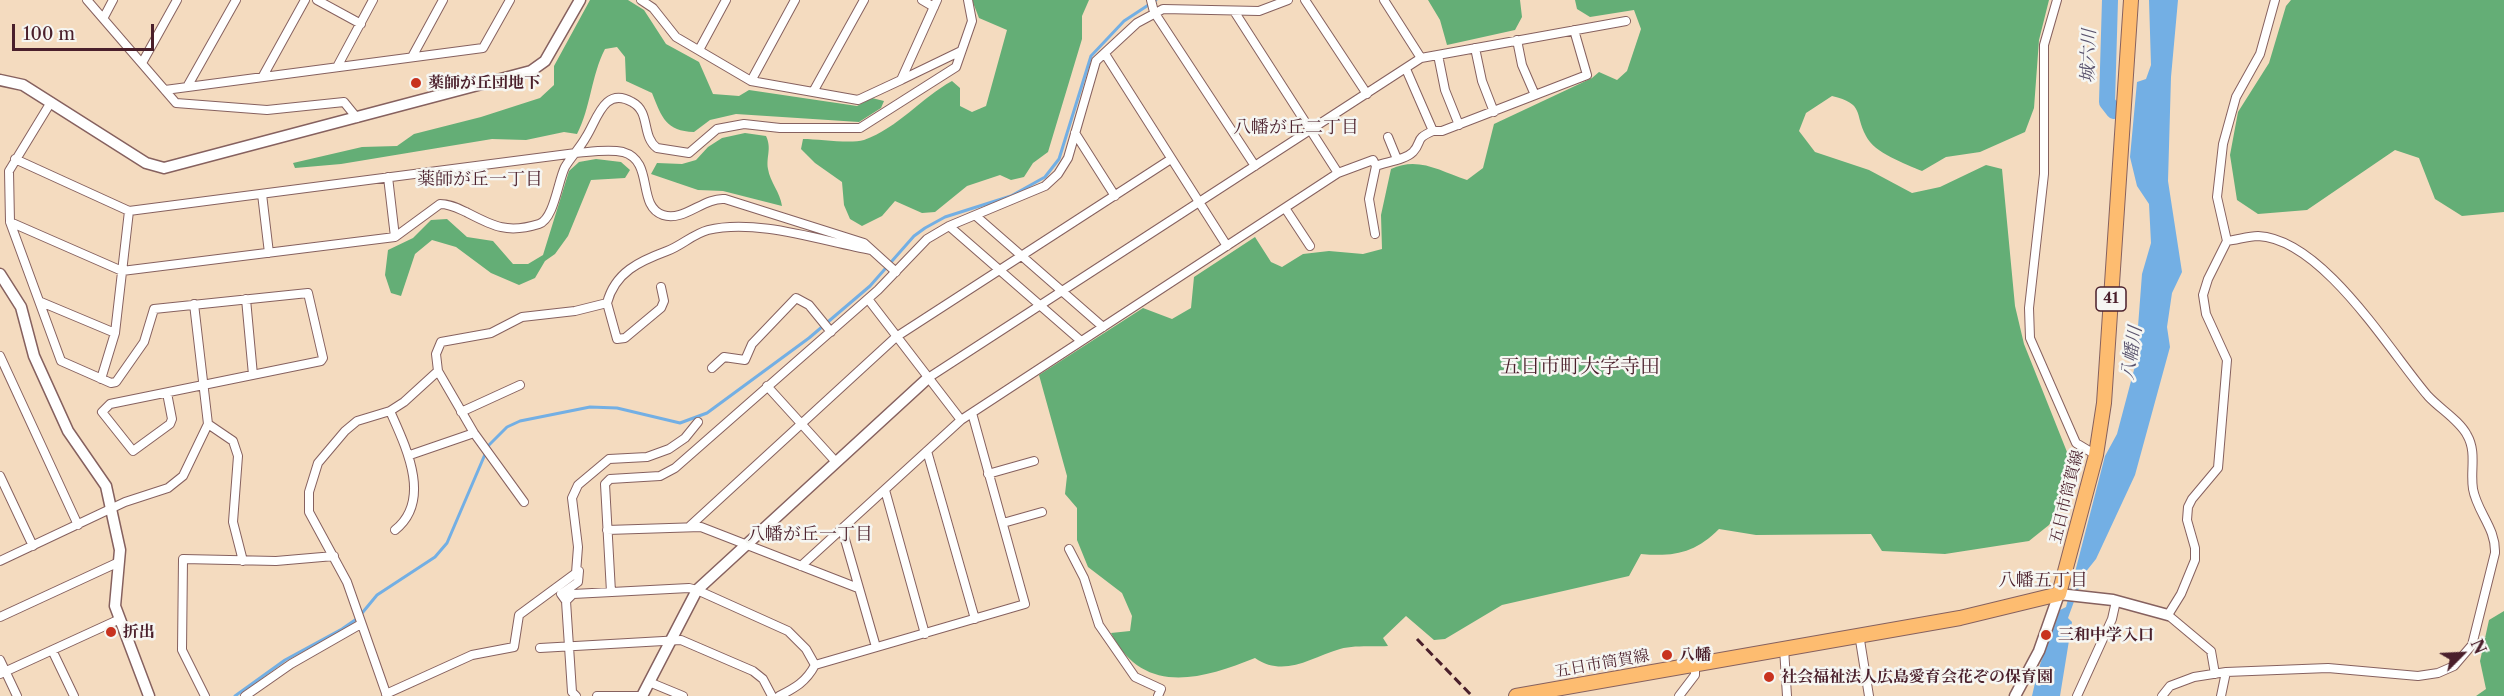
<!DOCTYPE html>
<html>
<head>
<meta charset="utf-8">
<style>
	body { margin:0 }
	#map { position:relative; width:2504px; height:696px; overflow:hidden; background:#f4dbbf; font-family:"Libre Caslon Text",serif }
	canvas { display:block }
	.north { position:absolute; left:2432px; top:624px; width:60px; height:60px; -webkit-text-stroke:4px #f6f6f2; paint-order:stroke; rotate:66deg; font-size:16px; font-weight:700; line-height:24px; text-align:center; color:#4a1f2b }
	.north::after { content:''; display:block; margin:auto; width:21px; height:27px; background:#4a1f2b; clip-path:polygon(50% 0,100% 100%,50% 72%,0 100%) }
	.scale { position:absolute; left:12px; top:24px; width:142px; height:27px; box-sizing:border-box; border:3px solid #4a1f2b; border-top:0; padding-left:8px; font-size:18px; line-height:21px; white-space:nowrap; color:#4a1f2b; -webkit-text-stroke:4px #f6f6f2; paint-order:stroke }
</style>
</head>
<body>
<div id="map">
<canvas width="2504" height="696"></canvas>
<div class="north">N</div>
<div class="scale">100 m</div>
</div>
<script>
const ctx = document.querySelector('canvas').getContext('2d');
ctx.lineJoin = 'round';
function fill(path, color) { ctx.fillStyle = color; ctx.fill(path, 'evenodd'); }
function stroke(path, color, width, dash) { ctx.strokeStyle = color; ctx.lineWidth = width; ctx.lineCap = dash ? 'butt' : 'round'; ctx.setLineDash(dash || []); ctx.stroke(path); }
function write(font, color, halo, rows, align = 'center') {
  ctx.font = font + ' "Libre Caslon Text","Noto Serif JP",serif'; ctx.lineWidth = 5; ctx.setLineDash([]); ctx.textBaseline = 'middle'; ctx.strokeStyle = halo; ctx.fillStyle = color; for (const [text, x, y, turn = 0] of rows) {
    ctx.save(); ctx.translate(x, y); ctx.rotate((+turn || 0) * Math.PI / 180); ctx.textAlign = isNaN(turn) ? turn : align; if (halo) ctx.strokeText(text, 0, 0); ctx.fillText(text, 0, 0); ctx.restore();
  }
}
fill(new Path2D(`
	M590,0H628L644,10L666,44L699,62L713,94L739,96L749,90L857,106L872,98L884,101L881,108L859,122L736,114L710,120L694,132C666,131 662,118 652,93L626,81L625,57L617,47L605,49C591,76 591,107 577,134L564,132L526,140L492,139L341,164L295,168L293,163L362,147L397,146L414,134L481,117L540,98L554,85V66Z
	M972,0H1089L1082,16V39L1048,152L1033,163L1024,177L1011,180L1000,175L967,186L935,212L922,213L895,201L882,216L862,226L850,219L844,205L842,182L815,163L801,149L803,139C819,139 850,144 864,140C898,128 921,98 952,81L960,88V106L972,112L986,106L1007,30L979,18Z
	M1428,0H1520L1522,17L1515,30L1447,45L1440,20Z
	M1575,0H2049L2039,40L2034,108L2025,132L1980,152L1946,157L1922,171C1906,164 1874,153 1866,136C1854,113 1865,104 1832,96L1806,113L1799,131L1815,152L1869,170L1912,193L1940,187L1986,165L2002,169L2015,306L2024,344L2067,452L2071,476L2063,501L2049,525L2029,541L1945,554L1882,551L1871,534L1756,535L1719,529C1695,553 1674,557 1641,554L1629,576L1502,605L1445,639L1434,640L1406,616L1383,638L1388,646C1373,647 1354,645 1340,649C1310,658 1284,678 1255,658C1200,680 1143,696 1111,633L1130,631L1132,616L1122,593L1088,567L1077,540V508L1065,494L1067,476L1039,375L1143,308L1172,319L1191,308L1194,277L1255,237L1271,262L1282,267L1303,254L1329,251L1363,254L1382,249L1381,215L1391,169C1418,156 1440,171 1467,180L1483,168L1494,124L1592,78L1599,72L1617,80L1627,71L1641,29L1634,10L1590,17L1577,9Z
	M2291,0H2504V212L2462,216L2435,199L2419,158L2395,150L2307,210L2258,214L2237,200L2230,155L2238,112L2269,63L2286,6Z
	M745,133L766,136C772,149 766,156 768,169C770,182 780,192 782,206L723,191L698,190L651,174L657,163L682,164L696,160L708,147L722,138Z
	M596,159L621,162L630,170L625,178L591,180L568,236L555,254L545,261L535,278L519,285L491,273L456,247L432,240L415,254L401,296L391,293L385,275L388,250L413,238L431,220L447,219L467,237L493,241L513,264H528L543,255L569,171L579,162Z
	M2504,611V696H2476L2486,689L2480,661L2489,620Z`), '#64ae76');
fill(new Path2D(`
	M2149,0H2178L2171,77L2168,181L2182,272L2172,293L2167,327L2170,347L2135,475L2096,559L2084,574L2068,618L2072,622L2060,696H2032L2038,670L2060,610L2066,607L2105,456L2117,434L2135,366L2142,274L2151,243L2149,204L2137,186L2130,157L2137,82L2146,79L2151,65Z`), '#73afe4');
stroke(new Path2D(`
	M235,696L285,660L342,629L358,618L377,595L435,557L447,543L489,445L507,427L520,421L590,407L617,408L680,423L707,413L809,338L870,286L914,236L925,228L945,217L1011,196L1045,177L1059,159L1091,56L1124,21L1156,0`), '#73afe4', 3);
stroke(new Path2D(`
	M2110,0L2107,102L2114,111`), '#73afe4', 16);
const minor = new Path2D(`
	M87,0L176,103L267,110L344,102L357,118
	M317,0L361,24
	M641,0L653,8L676,37L751,81L858,100L901,80L937,0
	M922,0L934,7
	M1151,0L1154,12L1255,166
	M1305,0L1367,94
	M1384,0L1421,58
	M2057,0L2044,45V174L2029,308L2030,338L2076,443L2096,455
	M1234,11L1338,173
	M104,17L113,0
	M1517,40L1522,65L1535,95
	M1475,48L1482,81L1494,112
	M699,50L726,0
	M1105,54L1227,246
	M1438,55L1445,90L1459,125
	M412,57L443,0
	M142,63L177,0
	M337,67L373,0
	M1406,69L1433,131H1442L1587,75L1574,30
	M263,76L305,0
	M901,80L961,51
	M751,81L795,0
	M187,87L236,0
	M165,90L483,48L510,0
	M813,92L864,0
	M51,102L9,171L10,222L61,361L111,383L116,382L144,342L154,309L308,293L323,358L321,361L110,404L102,412L133,451L170,424L172,419L167,393
	M1075,133L1115,196
	M1388,137L1397,159
	M15,159L129,211L115,333L101,379
	M388,177L395,237
	M262,194L269,253
	M1285,208L1310,246
	M129,211L576,153C590,152 608,149 623,152C655,161 636,206 663,215C684,222 704,197 725,199L864,243L896,272
	M976,216L1103,327
	M10,222L122,271L395,237L440,204C450,204 457,208 466,212C493,226 507,234 539,224C554,219 558,181 565,167C571,157 580,148 586,137C597,120 604,86 632,102C651,112 641,136 657,148L689,153L717,129L744,124L780,128H860L956,67L972,21L968,0
	M949,226L1081,341
	M1375,234L1369,199L1376,166
	M661,287L664,301L661,308L625,338L617,339L607,303C615,272 640,261 667,251C681,246 693,234 708,230C756,218 822,241 871,250
	M246,299L253,375
	M868,299L961,420
	M41,302L115,333
	M0,356L78,525
	M712,368L724,357L745,360L752,344L796,298L809,305L831,332
	M928,378L1421,58L1626,21
	M767,386L836,462
	M390,411C405,445 433,500 395,530
	M461,412L520,385
	M208,424L233,441L238,456L233,522L243,561
	M927,451L975,619
	M410,455L474,433
	M988,474L1034,461
	M0,476L33,546
	M885,490L925,634
	M524,502L474,433L438,371L436,354L441,342L491,333L522,317L575,311L607,303
	M1003,523L1042,512
	M690,526L896,337L1171,159
	M842,529L876,647
	M607,530L701,527L858,588
	M1069,549L1084,578L1099,625L1135,677L1161,689L1158,696
	M0,561L125,502L168,488L183,476L208,424L194,304
	M801,566L961,420L1338,173L1373,160L1376,166C1386,162 1405,160 1413,152C1423,141 1414,139 1433,131
	M611,592L605,484L610,479L660,476L675,468L878,290L927,239L949,226L1045,186L1058,174L1068,158L1096,61L1137,23L1163,9L1259,11L1288,0
	M566,601L561,594L578,582L579,571
	M0,617L119,562
	M1859,634L1869,696
	M540,648L681,640L753,671L763,679L772,696
	M1784,648L1787,696
	M52,650L74,696
	M0,660L17,696
	M815,665L1025,604L972,413
	M0,674L120,619
	M2215,674L2211,651L2168,615L2181,594L2195,560V548L2187,520L2188,507L2192,499L2218,468L2227,360L2206,314L2203,295L2208,279L2227,241L2217,197L2223,144L2236,97L2260,54L2275,0
	M649,682L683,696
	M386,694L472,655L514,647L519,615L576,573L578,547L572,498L578,485L609,459L647,457L669,449L685,438L698,422
	M205,696L182,650L183,559L276,561L334,556
	M245,696L291,664L361,624
	M387,696L347,582L309,512V492L318,463L345,431L357,421L390,411L404,402L438,371
	M576,696L572,692L566,601L573,594L689,588L697,590L788,631L806,649L815,665C806,682 795,688 779,696
	M597,696H642
	M1679,696L1695,675V664
	M2077,696L2112,619L2116,601
	M2162,696L2170,686L2194,677L2226,672L2328,668L2418,676L2438,673L2454,666L2472,645L2495,553C2496,528 2477,512 2473,489C2470,471 2477,452 2467,435C2459,420 2440,409 2428,396C2390,352 2323,239 2258,236C2248,236 2237,240 2227,241
	M2221,696L2226,672`);
const tertiary = new Path2D(`
	M0,80L23,85L146,163L164,168L531,71L545,61L580,0
	M0,274L21,307L34,356L68,431L106,486L120,550L115,606L149,696
	M642,696L697,590L928,378
	M2015,696L2039,651L2059,594L2113,600L2168,615`);
const primary = new Path2D(`
	M1516,696L1960,618L2059,594L2096,455L2104,403L2131,0`);
stroke(minor, '#86615f', 10);
stroke(tertiary, '#86615f', 13);
stroke(primary, '#86615f', 16);
stroke(minor, '#fff', 8);
stroke(tertiary, '#fff', 10);
stroke(primary, '#fdbc70', 14);
stroke(new Path2D(`
	M1417,639L1472,696`), '#4a1f2b', 3, [9, 4.5]);
for (const [x, y, r, color] of [
	[416,83,6,"#c8321e"],
	[111,632,6,"#c8321e"],
	[2046,635,6,"#c8321e"],
	[1667,655,6,"#c8321e"],
	[1769,677,6,"#c8321e"]
]) { const dot = new Path2D(); dot.arc(x, y, r, 0, 2 * Math.PI); ctx.fillStyle = color; ctx.fill(dot); stroke(dot, '#f6f6f2', 2); }
for (const [x, y, w] of [
	[2111,299,30]
]) { const box = new Path2D(); box.roundRect(x - w / 2, y - 12, w, 24, 4.5); ctx.fillStyle = '#f6f6f2'; ctx.fill(box); stroke(box, '#4a1f2b', 1.5); }
write('bold 15px', '#4a1f2b', null, [
	["41",2111,299]
]);
write('bold 16px', '#4a1f2b', '#f6f6f2', [
	["薬師が丘団地下",428,83],
	["折出",123,632],
	["三和中学入口",2058,635],
	["八幡",1679,655],
	["社会福祉法人広島愛育会花ぞの保育園",1781,677]
], 'left');
write('16px', '#4a1f2b', '#f6f6f2', [
	["五日市筒賀線",2067,497,-76],
	["五日市筒賀線",1602,664,-10]
]);
write('italic 18px', '#58516c', '#f6f6f2', [
	["城六川",2089,56,-88],
	["八幡川",2132,353,-81]
]);
write('18px', '#4a1f2b', '#f6f6f2', [
	["八幡が丘二丁目",1296,128],
	["薬師が丘一丁目",480,180],
	["八幡が丘一丁目",810,535],
	["八幡五丁目",2043,581]
]);
write('20px', '#4a1f2b', '#f6f6f2', [
	["五日市町大字寺田",1580,367]
]);
</script>
</body>
</html>
